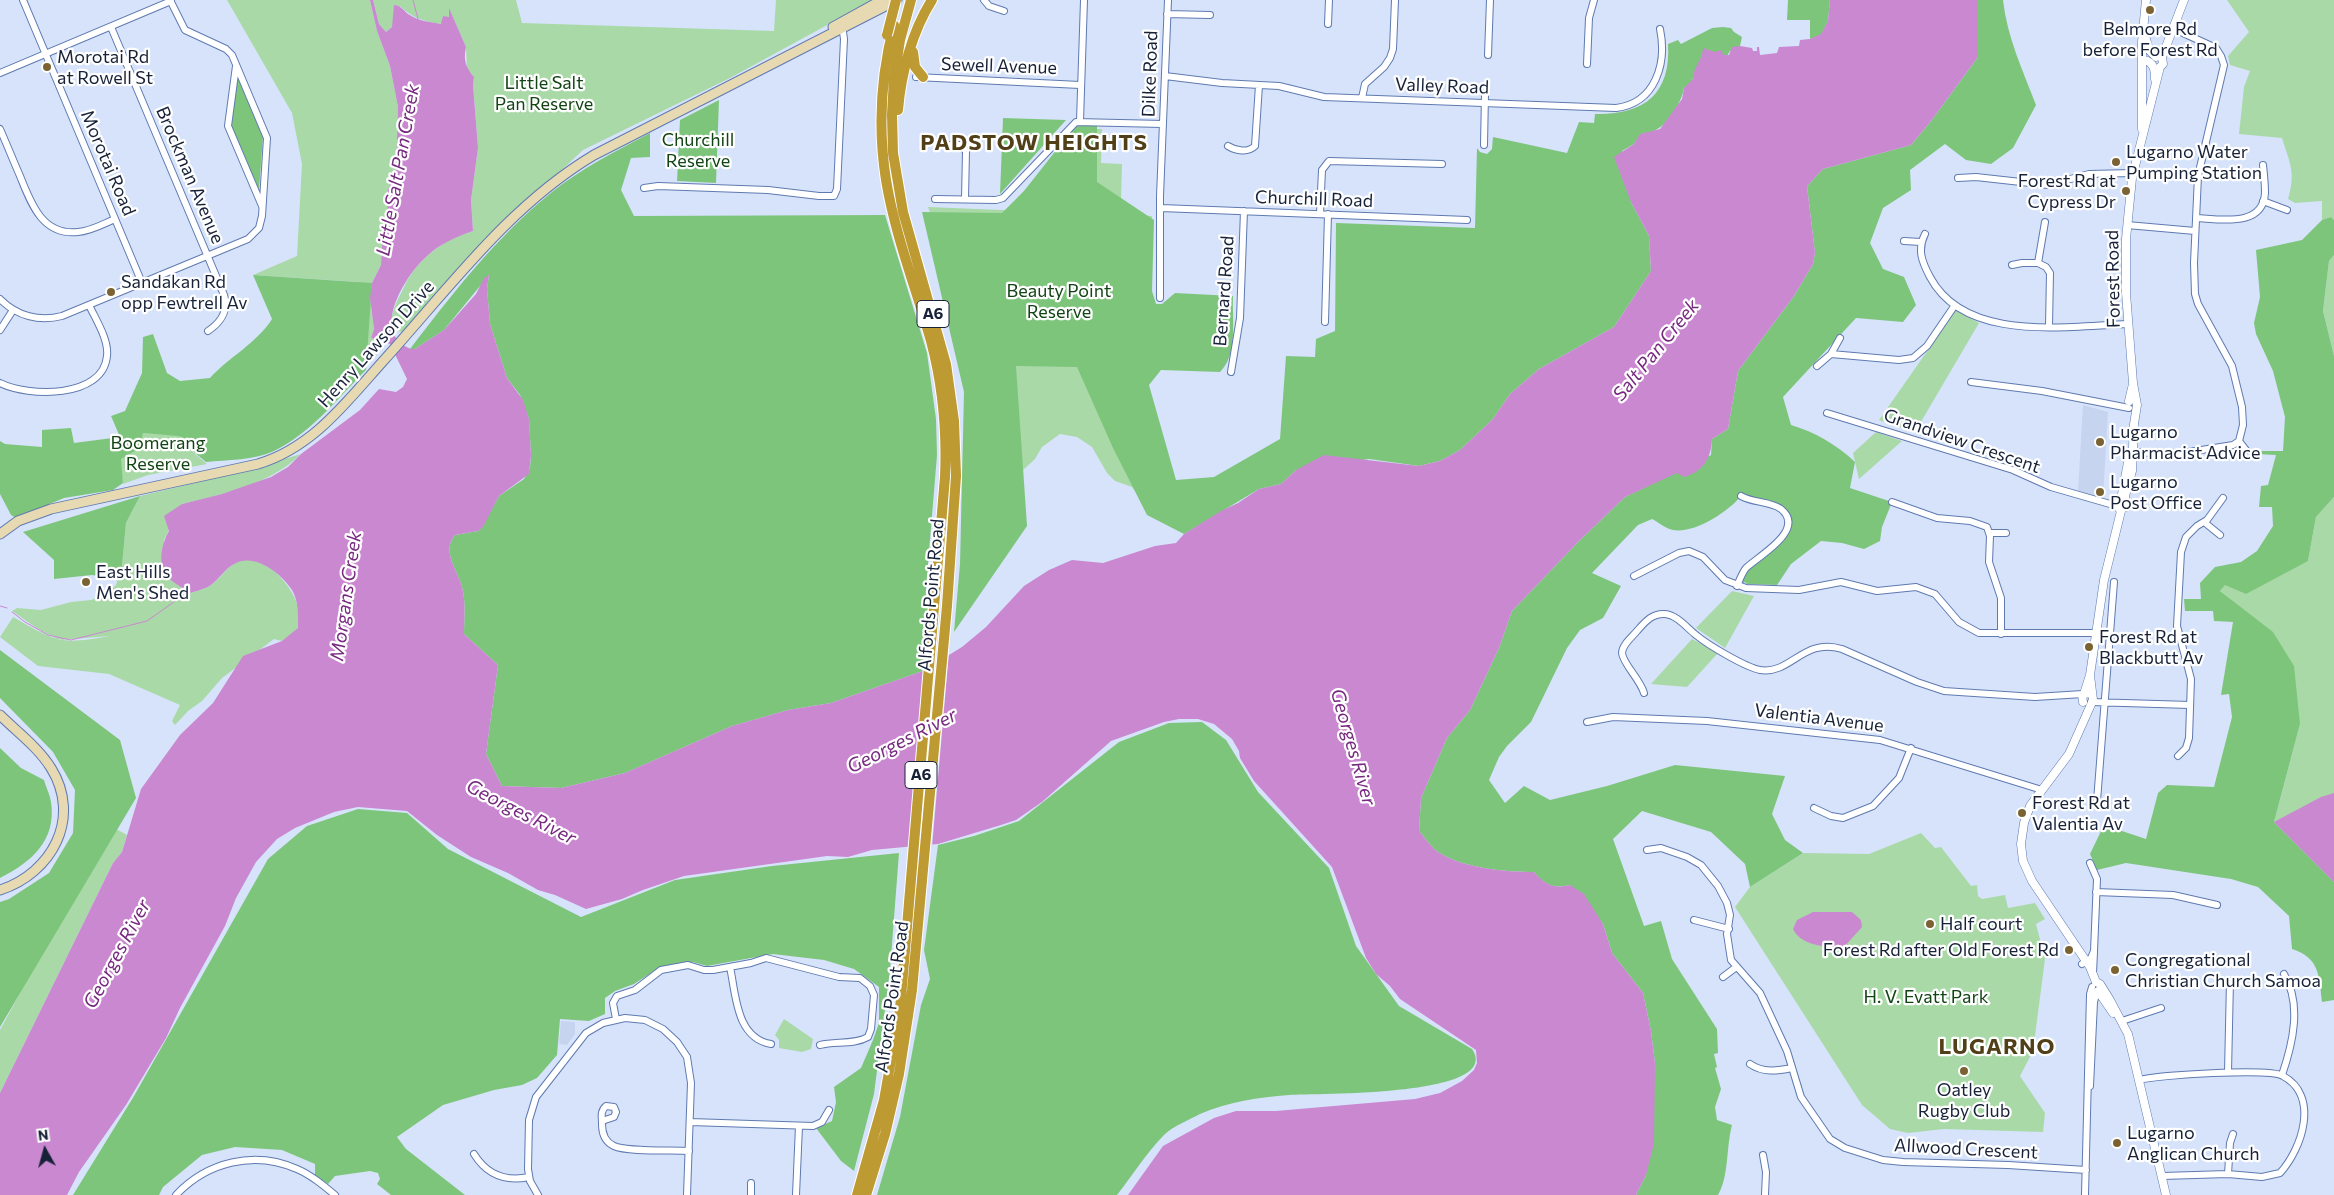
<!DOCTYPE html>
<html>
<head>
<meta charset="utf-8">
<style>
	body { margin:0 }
	#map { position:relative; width:2334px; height:1195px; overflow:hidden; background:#d6e3fb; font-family:Commissioner,sans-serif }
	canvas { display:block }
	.north { position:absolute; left:20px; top:1125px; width:50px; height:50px; -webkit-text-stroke:4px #fff; paint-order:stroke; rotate:353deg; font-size:14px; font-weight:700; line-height:20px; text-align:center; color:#172238 }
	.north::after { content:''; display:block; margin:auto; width:18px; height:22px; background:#172238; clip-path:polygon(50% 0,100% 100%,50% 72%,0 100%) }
</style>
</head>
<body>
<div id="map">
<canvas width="2334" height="1195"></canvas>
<div class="north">N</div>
</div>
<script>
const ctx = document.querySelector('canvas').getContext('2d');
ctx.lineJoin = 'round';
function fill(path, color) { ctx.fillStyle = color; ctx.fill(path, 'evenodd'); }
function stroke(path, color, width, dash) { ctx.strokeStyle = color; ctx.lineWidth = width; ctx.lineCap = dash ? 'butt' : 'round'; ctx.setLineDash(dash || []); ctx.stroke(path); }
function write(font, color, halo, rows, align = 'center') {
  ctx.font = font + ' Commissioner,sans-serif'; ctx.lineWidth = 4.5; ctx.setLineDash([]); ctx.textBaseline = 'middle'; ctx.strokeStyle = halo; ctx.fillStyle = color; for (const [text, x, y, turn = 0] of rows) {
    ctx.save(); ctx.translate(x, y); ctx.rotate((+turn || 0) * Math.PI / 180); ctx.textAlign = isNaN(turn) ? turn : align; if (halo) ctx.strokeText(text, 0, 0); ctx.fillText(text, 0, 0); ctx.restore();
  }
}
fill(new Path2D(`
	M2083,405L2108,412L2103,499L2078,491Z
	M561,1021L575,1022V1034L567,1045L559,1044Z`), '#c7d4ef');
fill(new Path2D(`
	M227,0H370L377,31L390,66L398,107L396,170L388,190L387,216L383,227L381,265L372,283L370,298L374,329L371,338L383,343L375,358L361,356L359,282L253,275L297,256L302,164L292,113Z
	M373,0H516L522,23L774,31L776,0H873L730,78L583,150L484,243L402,332L391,330C390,314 396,303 403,289C417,259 441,241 473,231L471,200L478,148L473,85L474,77L467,69L466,47L449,9V18L443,16L442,24C425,22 412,18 400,6L392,27L386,32L379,24Z
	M2227,0H2334V220L2331,217L2322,220V201L2295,203L2288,199C2296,172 2290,164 2282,138L2239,134L2244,87L2250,71L2230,65L2228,56L2249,32Z
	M1079,129H1102L1101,163L1122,164L1121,199L1023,195L1022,193Z
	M928,207L1152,216L1142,500L1132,487L1115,481L1107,473L1092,447L1077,437L1060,434L1042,447L1035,459L1023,470L1000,401Z
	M2334,255V356L2323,311L2329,261Z
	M1956,310L1979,323L1915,432L1879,420Z
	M1876,432L1902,441L1859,479L1853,453Z
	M143,433L176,434L190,438L195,454L207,464L148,475L123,484L120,459L139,447Z
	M301,454C269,485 224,494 182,504L164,540L167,576L189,593C196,591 205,589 211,585C223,577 231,559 248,559C274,560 310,604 297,630C294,635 287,638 282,641L274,639L222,678L202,701L188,711L175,725L172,721L180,705L109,674L38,666L0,637L13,617C57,642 60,645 110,636L60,640L41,631L12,611L17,608L41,610L71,602L91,600L105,595L116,585L122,566L126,523L140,496L241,472Z
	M2334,497V882L2274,822L2300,724L2237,605L2220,591L2225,584L2308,561L2316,517Z
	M1732,591L1754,596L1725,648L1696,628Z
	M1692,639L1718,653L1687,687L1651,684Z
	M111,826L127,835L122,852L113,863L0,1093V1030Z
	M1921,833L1935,848L1941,847L1971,886L1977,885L1978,896L1982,899L2005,895L2008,908L2035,903L2045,919L2036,924L2045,959L2033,1051L2020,1076L2045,1113L2043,1132L1944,1129L1908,1133L1890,1129L1862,1105L1735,907L1750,887L1803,853L1869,854Z
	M784,1019L813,1039L811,1049L802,1052L779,1048V1040L775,1035Z`), '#aad9a8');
fill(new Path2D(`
	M1788,0H1830L1828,21L1821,35L1810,39V20H1787Z
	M1978,0H2003C2007,37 2023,71 2036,105L2013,148L1991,164L1966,160L1945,144L1910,170L1911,190L1883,208L1870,243L1883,269L1904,277L1916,305L1903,322L1856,318L1783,397L1791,425C1815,432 1837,445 1855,462L1850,488L1892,502L1882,527L1880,541L1864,549L1842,543L1821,541L1791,564L1777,585L1747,584L1745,582L1737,586L1741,576L1771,550L1787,525L1782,510L1741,496C1728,512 1694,534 1673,530C1666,529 1658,522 1652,519L1638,525L1592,573L1621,586L1603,618L1580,630L1567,648L1531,722L1507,746L1499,757L1489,780L1505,803L1524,786L1550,800L1607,786L1675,765L1785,776L1772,814L1785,840L1803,853L1750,887L1745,864L1711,832L1642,811L1613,839L1644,926L1661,921L1672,959L1717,1029L1718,1053L1714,1054L1717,1067L1715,1068L1721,1089L1715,1107L1717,1120L1732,1125C1726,1148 1729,1177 1718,1195H1636L1646,1175L1655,1063L1651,1031L1643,993L1612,953L1603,924L1570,885C1553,889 1545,885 1534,872C1505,872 1462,868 1438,852C1431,847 1425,838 1419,831L1421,798L1447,738L1470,710L1499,648L1512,611L1579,541L1625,497L1711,455L1712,439L1728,429L1738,371L1794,296L1813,264L1815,253L1807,186L1823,169L1911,145L1931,121L1978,57Z
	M1723,27L1731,28L1734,32L1742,37L1740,46L1730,51L1727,56L1708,51L1700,61L1691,83L1684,88C1681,105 1663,135 1643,133L1634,144L1622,151L1631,202L1649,236L1651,271L1614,327L1539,369L1510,394L1493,419L1460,450L1440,461L1419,466L1369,459L1296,470L1281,484L1259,489L1184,534L1147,515L1113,448L1077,367L1016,366L1027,526L954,632L960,564L964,392L922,212L1002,213L1024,191L1076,125L1097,126V182L1154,220L1152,291L1156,304H1162L1175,293L1233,296C1232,320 1238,355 1220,372L1161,370L1149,385L1176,480L1214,477L1280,439L1286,356L1315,357L1316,339L1335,331L1336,223L1475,228L1477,148L1480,152L1487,154L1492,149L1493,137L1567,153L1579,122L1594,123L1595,114C1643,115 1671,95 1668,44L1678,40L1681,44L1712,28Z
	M238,75L263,136L259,190L231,126Z
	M719,100L716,183L677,181L680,120Z
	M1003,118L1066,120L1000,194Z
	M650,133V157L631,158L621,190L634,216L885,215L927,353L936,419L937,455L926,588L928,615L923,671L831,703L788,710L732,726L625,773L561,788L502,786L486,754L498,665L464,634C464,619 466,602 462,587C458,571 441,551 455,535L478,531L482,527L499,496L524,479L530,468L531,456L529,419L520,395L507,378L490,324L487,289L489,275L444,330L415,349H410C453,293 497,236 552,192C582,168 616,151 650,133Z
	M2331,217L2334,220V255L2329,261L2323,311L2334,356V497L2316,517L2308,561L2246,594L2225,585L2220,591L2273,632L2294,666L2300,724L2274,822L2334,882V1000L2322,1002C2319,976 2320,958 2292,949L2289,916L2258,887L2231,879L2126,863L2097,870L2090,854L2104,825L2146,839L2158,793L2167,785L2214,787L2232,717L2229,694L2221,695L2233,622L2214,621L2213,611H2185L2184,599H2201L2200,583L2215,567L2241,562L2257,551L2273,526L2272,507H2259L2261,486L2268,485L2276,455L2256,454L2257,451H2283L2285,417L2273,371L2256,334L2254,323L2260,297L2256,250L2302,240L2322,220Z
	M253,275L372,283L366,370C338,398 310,434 274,451C255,460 227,460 206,462L195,453L189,439L178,436L143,433L140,448L121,459L123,483L113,490L64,498L16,518L11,515L0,494V441L5,444L42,447V430L71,428L74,443L120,437L111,416L125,411L142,373L143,337L153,334L167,373L180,381L210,378C228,358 258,342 272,319Z
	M140,496L126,523L122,566L118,579L92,575L54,579V560L23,532Z
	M0,650L120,740L136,798L0,1027V902L9,899L49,873L73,833L75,790L53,752L0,698Z
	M1202,722L1226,740L1258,792L1329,868L1356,946L1399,1006L1472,1049C1505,1098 1310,1093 1289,1095C1259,1097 1228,1102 1200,1114C1189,1120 1173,1126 1164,1135C1147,1152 1132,1176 1117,1195H877L900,1117L921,1005L930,979L924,950L938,845L974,836L1019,821L1119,742L1169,723Z
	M0,748L21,768L44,780C46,787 50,795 51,802C57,841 30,863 0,878Z
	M358,809L407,813L448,849L581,917L675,880L772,866L899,853L890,970L874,1094L854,1171L841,1161L816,1128L832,1121L836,1102L834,1087L861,1068L873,1040L879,1023V987L854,969L824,960L773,954L707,966L693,962L660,967L634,984L615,991L605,998V1014L589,1021L560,1019L557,1055L537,1078L522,1085L494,1090L443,1105L397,1137L406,1149L465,1195H391L377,1184L380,1179L378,1173L370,1171L335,1176L328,1184L315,1175V1164L282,1150L235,1147L202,1155L163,1187L159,1195H73L134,1096L268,859L307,826Z`), '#7ec57c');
fill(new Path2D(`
	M370,0H373L379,24L386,32L392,27L394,5C402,6 403,10 408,14C418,21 430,22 441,24L443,16L449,17V8L466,47C463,60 466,68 474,77L473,85L478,148L471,200L473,231C456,237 439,244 426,257C407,274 376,323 401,343C406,347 409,349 415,349L444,330L476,294L484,278L489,275L487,289L490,324L507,378L523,400L529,419L531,456L529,474L499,496L483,527L478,531L455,535C441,551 458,571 462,587C466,602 464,619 464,634L498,665L486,754L502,786L561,788L625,773L732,726L788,710L831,703L923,671L962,647L986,627L1024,586L1049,570L1072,560L1103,563L1155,546L1176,543L1184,534L1221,511L1238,503L1259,489L1281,484L1296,470L1324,455L1419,466L1440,461L1460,450L1493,419L1510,394L1539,369L1614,327L1651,271L1649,236L1631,202L1614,157L1634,144L1640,134L1660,129L1682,99L1684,88L1693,79C1693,67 1703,60 1703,48L1715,52L1721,50L1724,55H1729L1732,47L1740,46L1752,48L1753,51H1757V47H1759L1760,55L1777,53L1779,47L1799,46L1800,40L1810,39L1821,34L1828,21L1830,0H1978V57L1931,121L1911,145L1823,169L1807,186L1815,253L1813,264L1794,296L1738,371L1728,429L1712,439C1711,458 1704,471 1684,477L1677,473L1625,497L1579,541L1512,611L1499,648L1470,710L1447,738L1421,798L1419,831C1425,838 1431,847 1438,852C1462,868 1505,872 1534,872C1546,885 1553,889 1570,885L1584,894L1603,924L1612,953L1643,993L1651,1031L1655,1063L1654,1144L1646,1175L1636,1195H1128L1163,1146L1214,1118L1236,1111H1276L1415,1099L1440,1093L1462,1081L1474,1070L1477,1063L1476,1050L1400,999L1390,986L1376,974L1366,958L1332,867L1254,781L1240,758L1239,751L1232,739L1214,724L1198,719H1179L1164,722L1111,741L1042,802L1016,820L1001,825L938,844L872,850L848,857L827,856L684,876L643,890L622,899L586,909L555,895L538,890L508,873L471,857L437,835L407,811L358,807L334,812L295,828L277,839L256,862L236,898L225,926L180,1008L166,1038L126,1105L79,1172L67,1195H0V1093L113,863L122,852L141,789L180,735L213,703L243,656L282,641L298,628C298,615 299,602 292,590C281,573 254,552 234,564C225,569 219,579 211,585C205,589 196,591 190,593C183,588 173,583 167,576C157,563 162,543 169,531L164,516L182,504L222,494L271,477L288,467L301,454L360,410L379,389L396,392L403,387L407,379L390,344L371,338L374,329L370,298L372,283L381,265L383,227L387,216L388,190L396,170L398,107L390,66L377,31Z
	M2334,793V882L2274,822L2321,797Z
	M1813,912H1852L1861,920L1862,927L1843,948C1826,947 1801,946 1793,929L1797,920Z`), '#ca88d1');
fill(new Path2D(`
	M949,652L932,847L915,849L924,667Z`), '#d6e3fb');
stroke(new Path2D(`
	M413,0L418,19
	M0,606L7,608
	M12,612L25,622L48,635L71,640L147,621L188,592`), '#ca88d1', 1);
const minor = new Path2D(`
	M23,0L142,283
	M984,0L989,6L1004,11
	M1167,14L1210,15
	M1328,24L1329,0
	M111,27L224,295C229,311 220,323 208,331
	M1488,55L1490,0
	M1587,64L1589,18L1594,0
	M236,66L228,126L262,206
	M0,73L171,1
	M1165,76L1222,83L1279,86L1324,97L1616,108C1656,103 1667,63 1660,29
	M916,77L1080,85
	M1362,98L1365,84L1384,67L1390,58L1393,49L1395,0
	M1080,121L1084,0
	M0,129C7,145 13,160 20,176C31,203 42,236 78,232C91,231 103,224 115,219
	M946,145H960L966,151L965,199
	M1484,145L1485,94
	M1228,146C1236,151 1248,153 1255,146L1259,85
	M1958,178L1976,177L2048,185L2089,174L2133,173
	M644,188L658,186L768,190L819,196H834L837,189L844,39L842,25
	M935,199L996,200L1003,198L1076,122L1163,124
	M2263,201L2287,210
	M1161,208L1467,220
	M1320,214L1322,170L1329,161L1442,164
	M2196,218C2220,219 2263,228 2265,193C2265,184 2264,174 2263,165
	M2045,222L2038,263L2046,267L2050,273L2049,326
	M2127,225L2195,231
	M1925,234C1917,250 1922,262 1930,277C1965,343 2066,326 2128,324
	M1904,241L1921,242
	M2012,265L2022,263H2038
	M1160,298V196L1168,0
	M0,299C17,316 39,322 62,316L248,239L259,228L262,216L267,138L232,55L226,49L185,30L170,0
	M1325,322L1328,214
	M0,330L13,310
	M1840,338L1831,354L1899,360L1913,358L1927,346L1955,305
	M1817,366L1831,354
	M1231,372L1240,318L1244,211
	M1971,382L2042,391L2129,408
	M0,383C28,397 103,399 107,356C109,340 96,320 89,305
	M1827,413L2013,470L2051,487L2117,506
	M2239,441L2246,450
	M2132,452L2176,454L2233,445L2239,441L2243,425L2242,407L2232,366L2198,304L2195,294L2194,263L2198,176L2224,65L2221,56L2216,48L2172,28
	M1892,502L1937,518L1970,521L1987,527L1990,536L1989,562L2001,598V634
	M2204,522L2220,535
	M1990,533H2006
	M1634,576L1679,553L1689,551L1703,557L1725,580L1746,588L1799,590L1841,582L1877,591L1916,587L1935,594L1959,622L1979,633H2096
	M1737,586C1740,579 1742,573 1746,568C1757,557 1807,530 1781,509C1770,501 1753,503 1741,496
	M1644,693C1640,679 1623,664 1622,653C1622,645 1632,637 1637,631C1645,622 1652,613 1665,614C1677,615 1687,628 1696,635C1708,645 1745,667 1760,670C1791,675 1803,637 1842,649L1917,682L1944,691L2035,697L2083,694
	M2091,702L2190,705
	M1587,722L1613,717L1707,721L1880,740L2042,790
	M2178,756L2186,748L2189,738L2191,679L2177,626L2181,552L2186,537L2197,526L2207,520L2223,498
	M2097,801L2114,582
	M1814,808L1831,816L1843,818L1873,806L1899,778L1911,748
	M1647,850L1661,848L1687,857L1701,865L1718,886L1727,903L1730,915L1727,934L1731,960L1760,993L1787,1051L1801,1097L1830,1139L1845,1148L1883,1160L1903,1162L2008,1165L2086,1170
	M2096,892L2173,895L2217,905
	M1694,920L1729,929
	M2082,964L2091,958L2094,951L2097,879L2090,863
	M730,967C736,995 736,1038 771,1044
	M2093,973L2094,952
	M1723,977L1735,968
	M616,1019L613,1003L617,996L635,990L661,970L688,965L704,970H713L751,963L766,958L839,977L860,978L870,986L874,995L871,1029L868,1037C854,1045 835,1041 820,1045
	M2122,1021L2161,1008
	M1750,1064C1763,1073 1777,1071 1792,1068
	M2228,1072L2230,981
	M2282,1075C2293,1043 2302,1004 2284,974
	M2139,1080C2156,1075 2270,1068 2283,1076C2320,1096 2302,1149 2280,1173L2262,1177L2228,1174L2162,1176
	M2090,1086L2094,1002L2097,991
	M602,1121L614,1117L616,1112L614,1107L606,1106C600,1111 602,1117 602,1124C602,1133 605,1142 614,1146C627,1152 672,1150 689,1151
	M690,1122L813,1126L822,1122L829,1110
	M474,1154C487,1175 505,1182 529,1177
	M1763,1155L1766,1172L1765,1195
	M2228,1174L2230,1143L2233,1134
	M176,1195C207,1162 254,1150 297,1169C311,1175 323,1185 335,1195
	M538,1195L530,1181L528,1169L529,1120L536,1097L586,1033L603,1023L625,1018L645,1020L663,1029L677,1042L687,1057L691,1083L687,1195
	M751,1195V1183
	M796,1195L799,1126
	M2085,1195L2090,994L2092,987`);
const tertiary = new Path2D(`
	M2146,39L2149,50L2156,57
	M2144,60C2154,62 2155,70 2155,79
	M2142,129V42L2146,0
	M2129,401L2132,388
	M2126,507L2125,496L2132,471L2134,424L2137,405L2133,383L2126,293V239L2132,178L2160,67L2163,64L2162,57L2184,0
	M2121,511L2117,506L2122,494L2129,457
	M2090,675L2093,700L2069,754L2030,806L2024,823L2021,844L2023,861L2032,881L2090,967L2096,982
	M2084,694L2090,675L2104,580L2121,511
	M2083,702L2082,695L2089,693
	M2096,982L2100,984L2110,1000L2128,1034L2166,1195
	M2098,991L2113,1013`);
const secondary = new Path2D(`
	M833,27L882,0
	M0,534L18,521L51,509L258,464C314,447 347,401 385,359C450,287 510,205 594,155L897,0
	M0,715C17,732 38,747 51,768C82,818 52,873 0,890`);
const trunk = new Path2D(`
	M913,52L915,67L923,77
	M898,110C901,74 912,31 932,0
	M857,1195L884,1100L900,1009L945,477C947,431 943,386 931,341C916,288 895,235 886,180C878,129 881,75 894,25
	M866,1195L885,1134L899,1074L912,990L947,606L956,476L954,421L946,364L903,212L893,153L892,115L894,78L900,40L911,0`);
stroke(minor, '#5f7ab0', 8);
stroke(tertiary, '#5f7ab0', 9);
stroke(secondary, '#5f7ab0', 11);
stroke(trunk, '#fff', 12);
stroke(minor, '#fff', 6);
stroke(tertiary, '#fff', 8);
stroke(secondary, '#e7d9b2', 9);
stroke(trunk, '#be9a33', 10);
const trunkBridge = new Path2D(`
	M887,35L896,0`);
stroke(trunkBridge, '#fff', 12, []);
stroke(trunkBridge, '#be9a33', 10);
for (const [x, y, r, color] of [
	[2150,10,5,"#7a6233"],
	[47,67,5,"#7a6233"],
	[2116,162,5,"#7a6233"],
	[2126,191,5,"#7a6233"],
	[111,292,5,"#7a6233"],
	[2100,442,5,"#7a6233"],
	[2100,492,5,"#7a6233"],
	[86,582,5,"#7a6233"],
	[2089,647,5,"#7a6233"],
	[2022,813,5,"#7a6233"],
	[1930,924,5,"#7a6233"],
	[2069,950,5,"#7a6233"],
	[2115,970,5,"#7a6233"],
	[1964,1071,5,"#7a6233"],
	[2117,1143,5,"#7a6233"]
]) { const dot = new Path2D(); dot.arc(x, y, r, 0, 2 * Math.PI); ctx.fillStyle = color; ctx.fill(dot); stroke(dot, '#fff', 2); }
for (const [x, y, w] of [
	[933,314,32],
	[921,775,32]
]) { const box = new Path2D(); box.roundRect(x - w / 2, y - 13.5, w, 27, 4); ctx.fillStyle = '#fff'; ctx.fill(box); stroke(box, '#172238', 1); }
write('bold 16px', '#172238', null, [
	["A6",933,314],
	["A6",921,775]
]);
write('18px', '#172238', '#fff', [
	["Belmore Rd",2150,29,"center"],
	["before Forest Rd",2150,50,"center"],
	["Morotai Rd",57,57],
	["at Rowell St",57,78],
	["Lugarno Water",2126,152],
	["Pumping Station",2126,173],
	["Forest Rd at",2116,181,"right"],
	["Cypress Dr",2116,202,"right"],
	["Sandakan Rd",121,282],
	["opp Fewtrell Av",121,303],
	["Lugarno",2110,432],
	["Pharmacist Advice",2110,453],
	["Lugarno",2110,482],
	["Post Office",2110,503],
	["East Hills",96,572],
	["Men's Shed",96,593],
	["Forest Rd at",2099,637],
	["Blackbutt Av",2099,658],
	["Forest Rd at",2032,803],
	["Valentia Av",2032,824],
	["Half court",1940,924],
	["Forest Rd after Old Forest Rd",2059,950,"right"],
	["Congregational",2125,960],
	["Christian Church Samoa",2125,981],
	["Oatley",1964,1090,"center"],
	["Rugby Club",1964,1111,"center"],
	["Lugarno",2127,1133],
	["Anglican Church",2127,1154]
], 'left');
write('18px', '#172238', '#fff', [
	["Sewell Avenue",999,66,2],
	["Dilke Road",1150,74,-88],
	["Valley Road",1442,86,2],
	["Morotai Road",108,163,67],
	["Brockman Avenue",190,175,67],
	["Churchill Road",1314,199,2],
	["Forest Road",2113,279,-91],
	["Bernard Road",1224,291,-86],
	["Henry Lawson Drive",376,344,-48],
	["Grandview Crescent",1962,441,19],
	["Alfords Point Road",931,595,-85],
	["Valentia Avenue",1819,718,7],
	["Alfords Point Road",892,997,-82],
	["Allwood Crescent",1966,1149,3]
]);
write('18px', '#134414', '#fff', [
	["Little Salt",544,83],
	["Pan Reserve",544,104],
	["Churchill",698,140],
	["Reserve",698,161],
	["Beauty Point",1059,291],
	["Reserve",1059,312],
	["Boomerang",158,443],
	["Reserve",158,464],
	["H. V. Evatt Park",1926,997]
]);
write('italic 19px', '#772980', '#fff', [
	["Little Salt Pan Creek",398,170,-80],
	["Salt Pan Creek",1656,350,-51],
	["Morgans Creek",346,596,-82],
	["Georges River",902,741,-27],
	["Georges River",1353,747,74],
	["Georges River",521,812,27],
	["Georges River",117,954,-62]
]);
ctx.letterSpacing = '1px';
write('bold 22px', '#513f18', '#fff', [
	["PADSTOW HEIGHTS",1034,143],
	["LUGARNO",1997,1047]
]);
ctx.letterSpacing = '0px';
</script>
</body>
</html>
